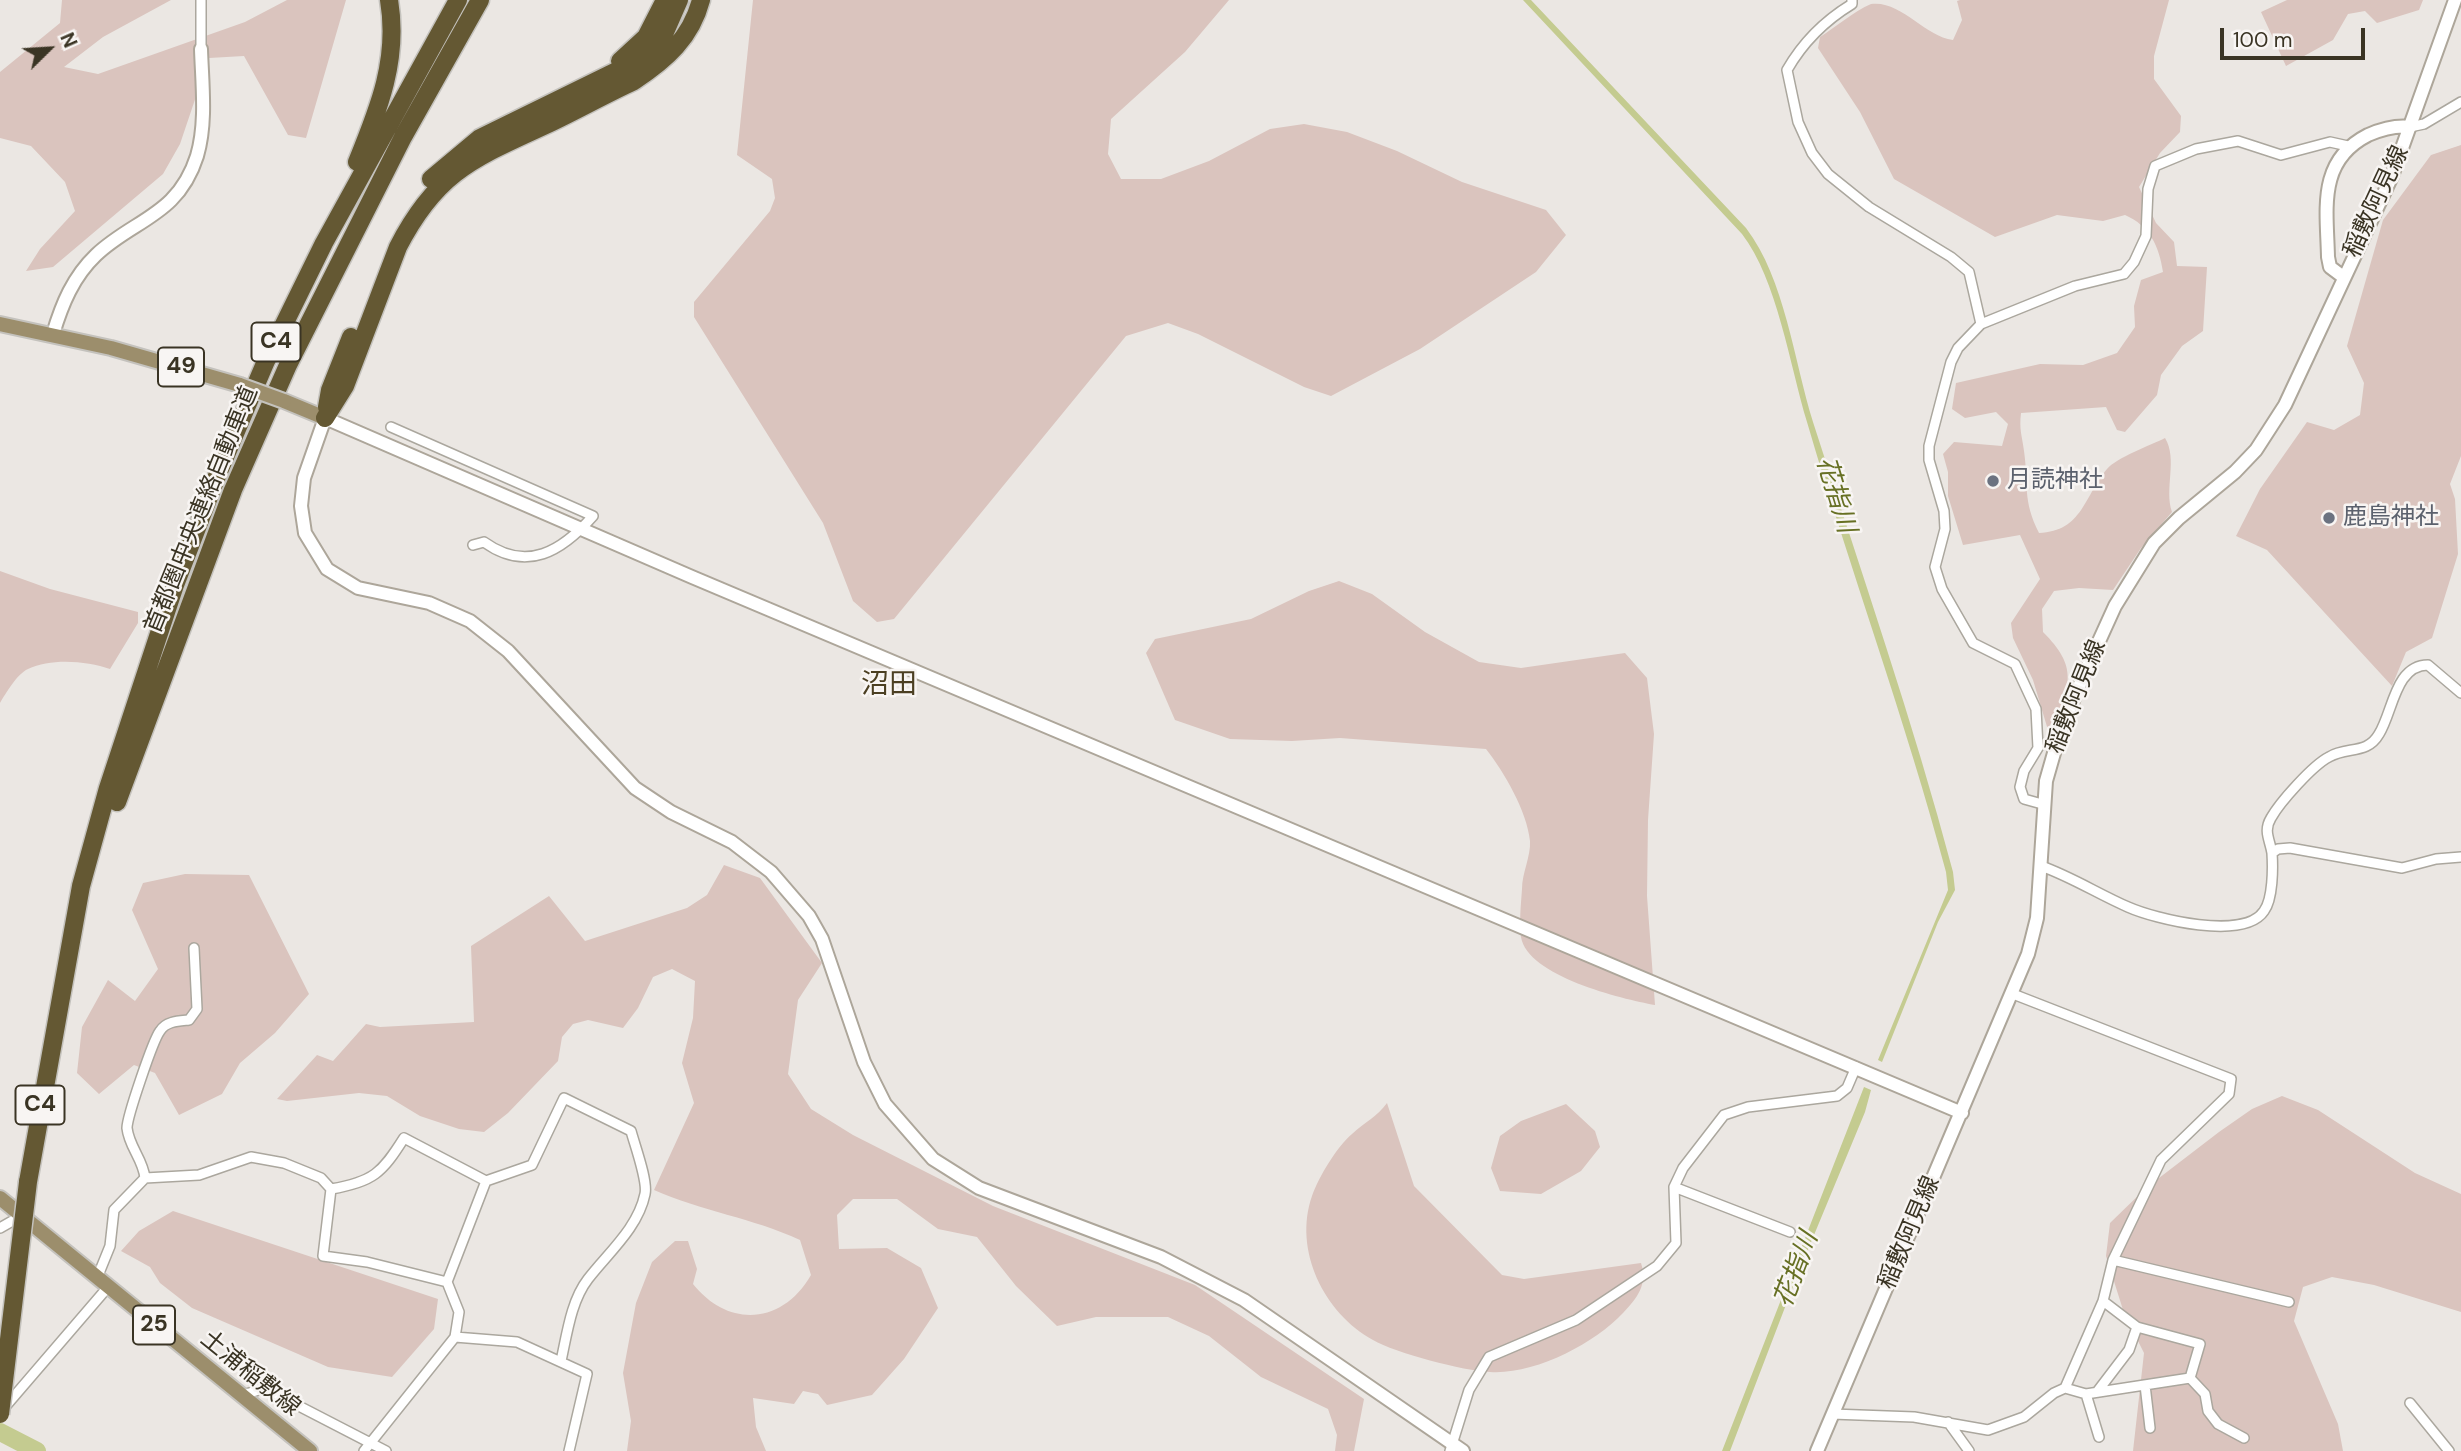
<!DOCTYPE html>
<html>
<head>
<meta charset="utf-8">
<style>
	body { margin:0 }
	#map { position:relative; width:2461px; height:1451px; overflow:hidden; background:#ebe7e3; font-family:"DM Sans",sans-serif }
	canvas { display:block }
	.north { position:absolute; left:14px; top:14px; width:70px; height:70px; -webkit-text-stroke:5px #f8f5f3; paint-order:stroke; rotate:66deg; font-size:19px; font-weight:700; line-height:28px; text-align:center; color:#3a3424 }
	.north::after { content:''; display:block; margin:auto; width:24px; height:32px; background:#3a3424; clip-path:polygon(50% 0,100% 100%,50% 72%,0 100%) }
	.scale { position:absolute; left:2220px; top:28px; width:145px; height:32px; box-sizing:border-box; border:4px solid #3a3424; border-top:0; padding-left:9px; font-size:21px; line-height:24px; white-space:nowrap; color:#3a3424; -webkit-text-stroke:5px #f8f5f3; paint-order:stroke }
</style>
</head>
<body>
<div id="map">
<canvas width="2461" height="1451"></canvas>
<div class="north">N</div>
<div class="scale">100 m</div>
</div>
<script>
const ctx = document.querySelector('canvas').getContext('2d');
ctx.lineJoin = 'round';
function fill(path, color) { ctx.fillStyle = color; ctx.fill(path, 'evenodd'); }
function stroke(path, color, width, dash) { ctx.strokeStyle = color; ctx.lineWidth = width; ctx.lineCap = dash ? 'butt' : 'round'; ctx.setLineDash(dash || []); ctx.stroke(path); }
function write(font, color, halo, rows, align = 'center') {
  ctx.font = font + ' "DM Sans","Noto Sans JP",sans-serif'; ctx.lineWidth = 5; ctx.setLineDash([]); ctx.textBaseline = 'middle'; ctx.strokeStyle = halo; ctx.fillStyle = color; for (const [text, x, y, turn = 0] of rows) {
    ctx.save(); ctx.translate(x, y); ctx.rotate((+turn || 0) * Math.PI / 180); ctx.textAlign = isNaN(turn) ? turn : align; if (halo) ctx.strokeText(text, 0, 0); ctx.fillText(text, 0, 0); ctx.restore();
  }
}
fill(new Path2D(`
	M62,0H171L103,37L64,67L98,74L245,22L287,0H346L306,138L288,135L244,56L209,58L180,144L163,174L53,267L26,271L40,249L75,211L65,182L31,146L0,138V72L60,23Z
	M753,0H1229L1185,52L1111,119L1108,154L1121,179H1161L1209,161L1270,129L1304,124L1347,132L1397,151L1462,182L1546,210L1566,235L1536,272L1420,349L1331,396L1304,387L1198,334L1168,323L1126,336L894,619L877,622L853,601L823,523L694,317V302L770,211L775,198L772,179L737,155Z
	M1960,0H2169L2154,56V79L2181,116L2180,132L2160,153L2139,187L2156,223L2174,242L2177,266L2207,267L2203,331L2182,346L2161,375L2157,395L2125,432L2117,430L2106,407L2021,413C2019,430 2022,435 2024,451C2029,486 2022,499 2039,533C2083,531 2084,496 2107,469C2116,458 2151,445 2165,438C2178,459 2164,489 2172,512L2141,548L2113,590L2079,588L2054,591L2042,609L2043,632C2078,667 2070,683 2055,726L2048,730L2033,680L2013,638L2011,623L2040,579L2020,535L1963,545L1948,496V472L1943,454L1954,442L2002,446L2008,424L1996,412L1965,418L1952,409L1956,383L2040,364L2083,365L2117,353L2135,327L2134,306L2141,280L2163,272C2159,246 2150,226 2125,215L2103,221L2057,215L1995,237L1894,179L1860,112L1818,48L1820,37C1836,27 1854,11 1871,4C1901,0 1924,36 1953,40L1962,20L1957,1Z
	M2287,0H2423L2419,10L2377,23L2365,11L2348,14L2333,40L2286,66L2261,12Z
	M2461,145V456L2450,484L2455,499L2458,554L2432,638L2406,652L2392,686L2267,550L2236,536L2260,489L2307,422L2334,430L2360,415L2364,383L2347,346L2383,220L2431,155Z
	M0,571L50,589L138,612V623L110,669C87,661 51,658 28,669C17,674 6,693 0,703Z
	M1339,581L1372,594L1425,632L1479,662L1521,668L1625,653L1647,678L1654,734L1648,820L1647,896L1655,1005C1622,999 1527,976 1521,937C1519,922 1521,904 1522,889C1522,873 1531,856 1530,841C1527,811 1504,772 1486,749L1340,738L1292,741L1230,739L1175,720L1146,653L1155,639L1251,619L1309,591Z
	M724,865L760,878L822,963L798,1000L788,1074L811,1109L853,1135L993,1206L1195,1285L1364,1399L1354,1451H1335L1337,1435L1328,1409L1261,1377L1209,1336L1168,1317H1096L1057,1326L1016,1286L977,1237L938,1229L897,1199H853L837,1215L839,1249L887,1248L921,1268L938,1308L904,1359L872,1395L827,1405L818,1394L803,1391L794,1404L753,1398L756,1427L766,1451H627L631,1421L623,1373L636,1303L652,1262L675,1241H688L697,1269L693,1284C729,1329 783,1324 811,1275L800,1240C753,1218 701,1211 654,1190L694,1103L682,1063L693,1018L695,981L672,969L653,977L638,1008L623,1028L588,1020L573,1024L562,1037L558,1061L508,1113L484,1132L459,1129L420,1116L387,1096L359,1093L287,1101L277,1099L317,1055L333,1061L366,1024L380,1027L474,1022L471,946L549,896L585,941L687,908L707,895Z
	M185,874L249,875L309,994L275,1033L240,1063L222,1094L179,1115L155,1073L134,1065L99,1094L77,1073L82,1027L108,980L135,1001L158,969L132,910L143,883Z
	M2282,1096L2318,1110L2415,1173L2461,1194V1312L2374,1285L2332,1277L2303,1287L2294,1321L2338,1424L2343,1451H2133L2144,1353L2124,1313L2106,1256L2110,1223L2146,1188L2219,1132L2252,1109Z
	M1387,1103L1414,1186L1502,1275L1524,1279L1641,1263C1648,1285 1637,1298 1623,1313C1594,1344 1534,1375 1490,1372C1464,1371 1395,1353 1373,1340C1324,1313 1293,1250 1312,1196C1319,1176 1337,1147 1352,1134C1365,1122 1377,1117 1387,1103Z
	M1566,1104L1595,1131L1600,1147L1581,1171L1541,1194L1500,1191L1491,1168L1500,1136L1521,1121Z
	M173,1211L438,1299L434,1329L392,1377L328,1367L192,1308L160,1283L150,1267L121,1251L139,1231Z`), '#dac4be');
fill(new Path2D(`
	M1523,0H1531L1746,228C1785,279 1794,361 1813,422C1861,572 1913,721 1953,872L1955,890L1938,922L1882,1062L1878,1060L1948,890L1946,872C1906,721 1851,573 1807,422C1790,366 1777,279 1742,234Z
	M1864,1087L1871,1090L1865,1112L1797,1276L1730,1451H1722Z`), '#c4cb90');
stroke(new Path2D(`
	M0,1432L37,1451`), '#c4cb90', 18);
const street = new Path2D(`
	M201,0V49
	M1852,0V4C1824,21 1803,42 1787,70L1798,122L1812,153L1828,174L1869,207L1951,257L1969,272L1981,324
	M2410,127L2424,124L2461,102
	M391,427L593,516C562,551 527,573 484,542L473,545
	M2042,804L2024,799L2020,787L2024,771L2038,748L2036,709L2015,664L1973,643L1942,589L1935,567L1945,529L1944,511L1929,460V446L1951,362L1958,348L1981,324L2075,286L2124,274L2134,262L2146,236L2148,189L2155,166L2196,149L2238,141L2281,155L2330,142L2348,146
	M2272,853L2278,849L2290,848L2402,868L2436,859L2461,857
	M2041,866C2072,877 2098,894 2128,907C2155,919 2244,941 2264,911C2273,899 2273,868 2272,853C2270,840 2263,831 2271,818C2280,802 2313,765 2329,757C2347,746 2367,755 2379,734C2393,712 2395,665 2428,665L2461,693
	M2013,994L2231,1079L2229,1094L2161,1160L2113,1260L2103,1301L2065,1388
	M145,1178L199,1175L251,1157L284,1163L321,1178L331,1189C373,1182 382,1173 404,1138L486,1181
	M1674,1187L1790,1232
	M331,1189L323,1256L367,1262L447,1282
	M0,1228L21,1216
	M2113,1260L2289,1302
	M97,1278L110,1246L114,1210L145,1178C143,1159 129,1147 127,1128C127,1117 153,1040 160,1031C166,1021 179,1021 189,1020L197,1009L194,948
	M2103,1301L2137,1327L2200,1344L2190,1378
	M455,1337L517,1342L587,1374L569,1451
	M2145,1385L2150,1428
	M2097,1392L2129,1350L2137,1327
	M2086,1394L2099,1437
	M241,1396L264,1388L386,1451
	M2410,1403L2449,1451
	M4,1408L108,1287
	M1832,1414L1914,1417L1988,1430L2024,1417L2054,1393L2065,1388L2086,1394L2190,1378L2205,1394L2208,1411L2218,1424L2244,1438
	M1948,1422L1969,1451
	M364,1451L455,1337L459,1312L447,1282L486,1181L532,1165L564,1098L631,1131C635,1146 648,1181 645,1194C638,1228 608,1253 588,1279C571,1301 567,1334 561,1361
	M1450,1451L1469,1390L1489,1357L1576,1320L1657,1266L1676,1243L1674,1187L1683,1168L1724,1115L1748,1107L1837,1096L1847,1088L1856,1067`);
const secondary = new Path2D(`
	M2342,276L2330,267L2328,257C2327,209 2317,161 2368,135C2382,129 2395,125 2410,127
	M53,334C62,304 73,277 96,255C134,219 178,216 197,156C207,122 202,83 201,49
	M1463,1451L1244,1300L1161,1257L979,1188L933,1159L885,1104L864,1062L822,939L809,916L771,872L732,842L671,812L635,788L508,651L470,621L429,603L358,588L327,569L305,533L301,506L304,478L325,418L692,577L1962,1113
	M1817,1451L2028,954L2037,918L2046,781L2060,732L2085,672L2115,606L2154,543L2179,518L2235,472L2256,450L2285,405L2392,176L2455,0`);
const primary = new Path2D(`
	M0,324L111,348L240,385
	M284,401L325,418
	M0,1198L310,1451`);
const highway = new Path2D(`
	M620,61L646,37L665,0
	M357,162C379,108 399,59 389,0
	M431,179L480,138L639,60L662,39L679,0
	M327,407L330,390L351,337
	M325,418L345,386L398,247C438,169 477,157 552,122C579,109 606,94 634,81C666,60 691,38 701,0
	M117,802L233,490L288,365L403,137L480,0
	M28,1182L81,886L108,788L175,585L217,476L266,361L324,243L458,0`);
stroke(street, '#aba79e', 12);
stroke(secondary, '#ada69a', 16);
stroke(primary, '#c4c2bd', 18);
stroke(highway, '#c4c2bd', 21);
stroke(street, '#fff', 9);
stroke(secondary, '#fff', 12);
stroke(primary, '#9c8e6c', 14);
stroke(highway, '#645833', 18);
const primaryBridge = new Path2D(`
	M240,385L284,401`);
const highwayBridge = new Path2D(`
	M0,1414L28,1182`);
stroke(primaryBridge, '#c4c2bd', 18, []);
stroke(highwayBridge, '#c4c2bd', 21, []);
stroke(primaryBridge, '#9c8e6c', 14);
stroke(highwayBridge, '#645833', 18);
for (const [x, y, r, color] of [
	[1993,481,7,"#6b7280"],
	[2329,518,7,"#6b7280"]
]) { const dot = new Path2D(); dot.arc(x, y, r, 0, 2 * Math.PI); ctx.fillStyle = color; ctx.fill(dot); stroke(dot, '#f8f5f3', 2.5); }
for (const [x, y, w] of [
	[276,342,49],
	[181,367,46],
	[40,1105,49],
	[154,1325,42]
]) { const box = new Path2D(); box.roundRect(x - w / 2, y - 19.5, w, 39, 5); ctx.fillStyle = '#f8f5f3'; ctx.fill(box); stroke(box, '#3a3424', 2); }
write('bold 23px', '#3a3424', null, [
	["C4",276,342],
	["49",181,367],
	["C4",40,1105],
	["25",154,1325]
]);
write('24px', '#3a3424', '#f8f5f3', [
	["稲敷阿見線",2377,202,-65],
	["首都圏中央連絡自動車道",202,510,-68],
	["稲敷阿見線",2077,697,-68],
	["稲敷阿見線",1910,1233,-67],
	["土浦稲敷線",250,1374,39]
]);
write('24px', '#5b616d', '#f8f5f3', [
	["月読神社",2007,481],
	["鹿島神社",2343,518]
], 'left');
write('italic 26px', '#677024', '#f8f5f3', [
	["花指川",1835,495,73],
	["花指川",1797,1270,-69]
]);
write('28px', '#4b3f22', '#f8f5f3', [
	["沼田",889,686]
]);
</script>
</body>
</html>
